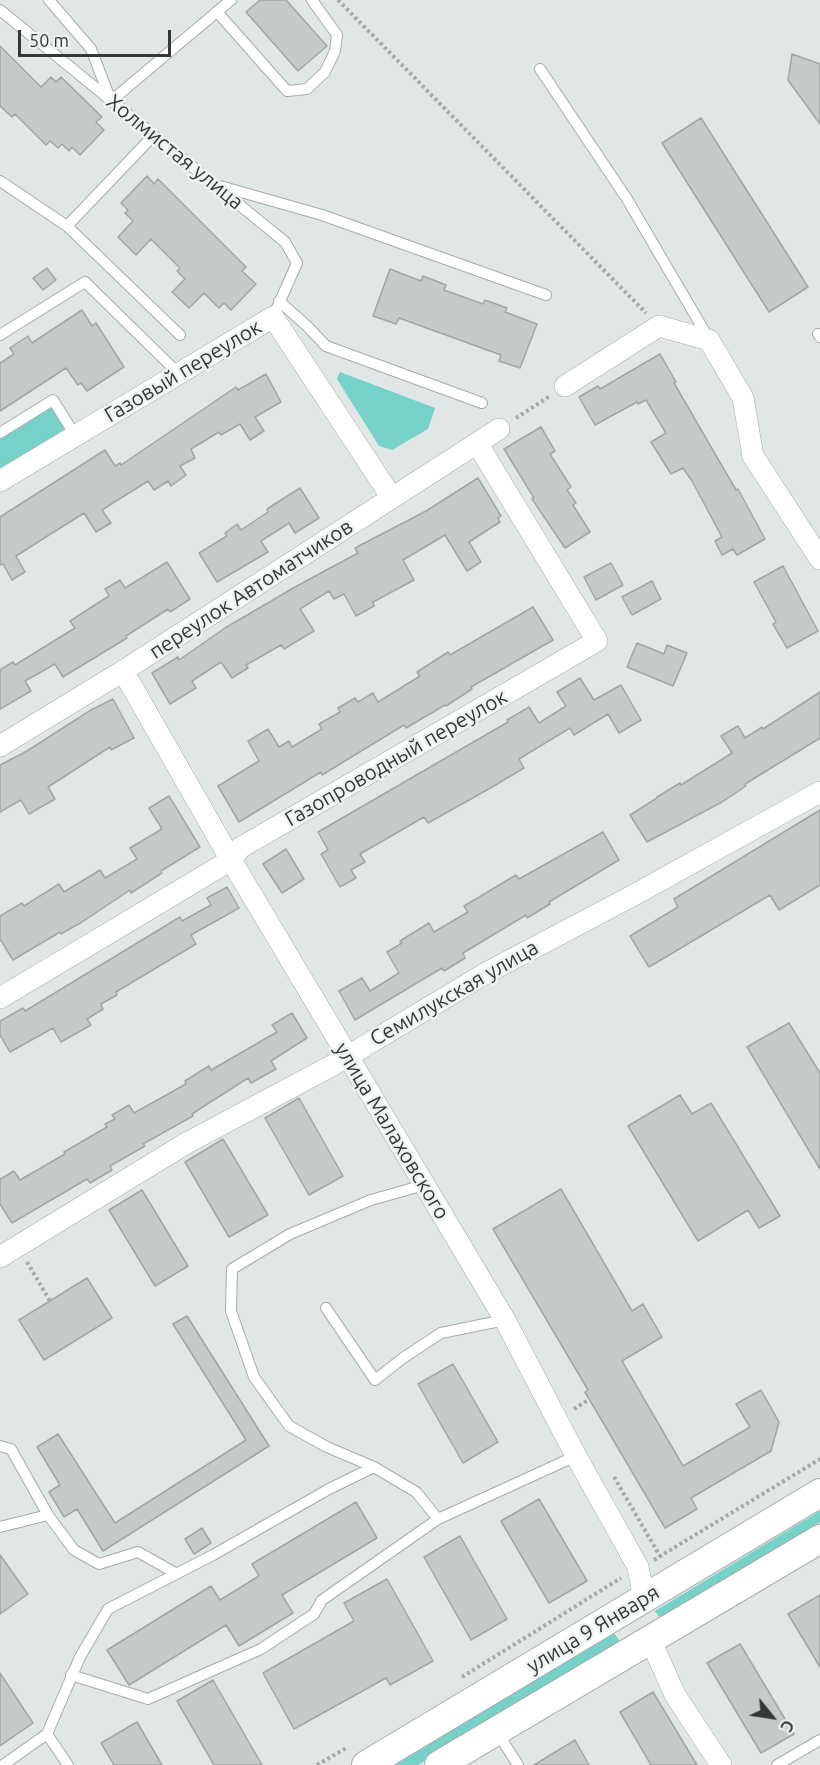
<!DOCTYPE html>
<html>
<head>
<meta charset="utf-8">
<style>
	body { margin:0 }
	#map { position:relative; width:820px; height:1765px; overflow:hidden; background:#e1e6e6; font-family:Ubuntu,sans-serif }
	canvas { display:block }
	.north { position:absolute; left:742px; top:1687px; width:60px; height:60px; -webkit-text-stroke:4px #eef4f3; paint-order:stroke; rotate:120deg; font-size:16px; font-weight:700; line-height:24px; text-align:center; color:#363838 }
	.north::after { content:''; display:block; margin:auto; width:21px; height:27px; background:#363838; clip-path:polygon(50% 0,100% 100%,50% 72%,0 100%) }
	.scale { position:absolute; left:18px; top:30px; width:153px; height:27px; box-sizing:border-box; border:3px solid #363838; border-top:0; padding-left:8px; font-size:18px; line-height:21px; white-space:nowrap; color:#363838; -webkit-text-stroke:4px #eef4f3; paint-order:stroke }
</style>
</head>
<body>
<div id="map">
<canvas width="820" height="1765"></canvas>
<div class="north">С</div>
<div class="scale">50 m</div>
</div>
<script>
const ctx = document.querySelector('canvas').getContext('2d');
ctx.lineJoin = 'round';
function fill(path, color) { ctx.fillStyle = color; ctx.fill(path, 'evenodd'); }
function stroke(path, color, width, dash) { ctx.strokeStyle = color; ctx.lineWidth = width; ctx.lineCap = dash ? 'butt' : 'round'; ctx.setLineDash(dash || []); ctx.stroke(path); }
function write(font, color, halo, rows, align = 'center') {
  ctx.font = font + ' Ubuntu,sans-serif'; ctx.lineWidth = 5; ctx.setLineDash([]); ctx.textBaseline = 'middle'; ctx.strokeStyle = halo; ctx.fillStyle = color; for (const [text, x, y, turn = 0] of rows) {
    ctx.save(); ctx.translate(x, y); ctx.rotate((+turn || 0) * Math.PI / 180); ctx.textAlign = isNaN(turn) ? turn : align; if (halo) ctx.strokeText(text, 0, 0); ctx.fillText(text, 0, 0); ctx.restore();
  }
}
fill(new Path2D(`
	M340,372L435,408L428,429L392,450L379,446L337,379Z
	M53,400L75,435L0,481V433Z
	M820,1511V1522L660,1618L655,1611Z
	M613,1632L622,1644L418,1765H395Z`), '#76d1c9');
const building = new Path2D(`
	M260,0H286L327,46L298,71L246,12Z
	M0,46L41,87L51,77L56,82L61,77L102,117L96,122L104,130L80,155L72,147L69,151L62,144L58,148L50,141L46,145L15,114L12,117L0,106Z
	M792,54L820,64V124L788,80Z
	M701,118L808,287L769,312L662,143Z
	M147,176L154,184L158,179L246,267L242,271L256,284L231,310L224,303L219,308L204,293L189,308L172,292L185,279L177,271L180,268L151,239L136,255L118,237L133,221L125,213L128,210L121,203Z
	M47,268L56,280L43,290L33,278Z
	M390,269L421,281L423,276L446,285L444,290L483,304L485,300L507,308L505,312L537,324L520,368L499,361L501,355L399,318L396,324L373,316Z
	M82,310L92,326L96,323L124,367L87,391L81,383L78,385L66,368L0,411V363L14,354L10,348L28,336L32,343Z
	M660,354L676,382L674,383L736,490L738,489L765,539L737,555L733,549L722,555L715,541L722,537L692,481L683,468L671,474L651,442L666,433L646,400L638,404L637,402L595,425L579,397L598,386L600,389Z
	M266,374L281,402L255,417L264,431L250,440L240,424L221,435L219,432L191,449L195,458L180,466L186,475L171,486L168,481L154,490L148,481L102,510L111,523L96,532L84,513L16,556L25,572L12,580L3,564L0,565V517L105,450L115,466L120,463L121,465L236,387L238,390Z
	M541,427L555,451L550,454L571,487L567,490L576,503L573,505L590,532L565,548L532,499L534,498L504,449Z
	M478,478L501,516L498,518L500,522L469,542L481,562L467,571L445,535L403,560L414,580L373,602L374,606L356,616L344,594L334,599L329,591L300,609L314,631L284,649L281,645L246,665L248,668L232,678L221,662L192,681L196,688L170,704L152,673L178,657L179,660L225,628L295,587L358,553L355,548L426,511Z
	M300,488L319,518L295,533L289,523L261,541L268,552L217,582L199,553L227,536L225,533L237,524L241,530L268,512L267,509Z
	M167,562L190,599L170,612L168,609L126,636L127,638L63,677L55,664L25,681L31,691L0,709V670L13,662L15,665L75,628L70,621L109,596L105,589L120,580L125,588Z
	M611,563L623,585L596,600L584,577Z
	M783,566L818,631L787,648L773,624L776,622L754,582Z
	M652,581L661,599L632,615L622,597Z
	M533,607L553,640L471,687L472,689L446,706L445,705L406,728L404,725L322,775L321,772L239,822L218,786L259,761L248,741L268,729L279,747L289,741L292,747L322,729L319,724L340,712L338,708L355,698L358,702L373,693L378,702L420,676L417,672L448,652L450,655Z
	M637,643L664,654L667,645L687,653L673,686L627,667Z
	M580,678L594,700L621,685L641,720L619,733L608,714L574,735L570,728L519,759L524,768L487,790L428,823L424,817L360,854L365,862L351,870L356,878L340,887L321,854L328,850L318,832L508,722L507,720L529,707L539,723L566,706L557,692Z
	M820,692V738L745,784L746,786L722,802L647,842L630,815L657,798V797L680,783L681,785L732,753L721,736L738,726L745,738L762,727L763,729Z
	M113,699L134,738L111,750L110,747L48,787L55,799L29,814L21,800L0,812V765L27,751L91,710Z
	M169,796L200,847L161,871L162,873L131,893L130,890L82,922L61,934L60,932L13,960L0,939V916L22,903L24,906L59,884L64,892L100,870L105,878L137,859L130,848L162,829L149,808Z
	M820,810V885L779,910L770,895L649,967L630,936L678,907L674,899Z
	M603,832L619,860L549,902L550,904L527,918L526,915L463,953L465,958L444,971L442,968L355,1020L339,991L362,978L370,991L399,973L387,952L402,943L400,941L429,923L434,932L468,912L464,906L516,875L519,879Z
	M286,849L304,879L282,893L263,864Z
	M227,887L239,908L191,935L196,944L116,992L117,995L101,1004L103,1009L87,1019L91,1025L61,1042L53,1028L10,1052L0,1035V1021L23,1008L25,1011L180,917L182,921L211,905L207,898Z
	M292,1013L307,1038L271,1061L276,1069L251,1083L248,1078L192,1114L193,1116L143,1144L145,1146L110,1166L112,1170L90,1183L87,1179L12,1223L0,1204V1179L14,1171L20,1180L65,1154L64,1152L107,1127L105,1124L115,1119L112,1115L129,1105L134,1113L186,1084L185,1081L209,1066L211,1070L277,1032L272,1025Z
	M789,1023L820,1073V1169L747,1047Z
	M680,1095L692,1114L711,1103L780,1216L759,1228L748,1210L698,1241L628,1126Z
	M299,1098L343,1176L309,1195L265,1118Z
	M223,1139L268,1215L229,1237L185,1162Z
	M561,1189L632,1311L643,1304L662,1337L622,1361L683,1466L750,1427L736,1404L761,1390L779,1422L771,1451L691,1498L697,1509L665,1528L585,1392L588,1390L493,1229Z
	M142,1190L188,1266L155,1286L109,1210Z
	M87,1278L112,1318L44,1360L19,1320Z
	M187,1316L269,1446L103,1551L77,1509L64,1517L49,1492L60,1485L37,1447L58,1434L115,1523L246,1440L173,1324Z
	M453,1364L498,1442L463,1463L418,1384Z
	M539,1499L587,1581L549,1603L501,1521Z
	M356,1502L377,1538L282,1595L293,1613L239,1646L226,1625L129,1685L107,1650L211,1586L220,1600L259,1576L252,1564Z
	M202,1528L211,1543L194,1554L185,1539Z
	M460,1536L507,1619L471,1640L424,1557Z
	M0,1555L28,1594L0,1614Z
	M387,1579L433,1661L390,1685L386,1678L294,1729L263,1673L354,1621L344,1603Z
	M820,1595V1667L788,1614Z
	M740,1644L794,1734L761,1753L707,1663Z
	M0,1673L33,1723L0,1746Z
	M213,1680L262,1765H214L177,1701Z
	M653,1692L697,1765H651L620,1712Z
	M137,1722L162,1765H114L101,1743Z
	M575,1740L589,1765H534Z`);
fill(building, '#c4cac9');
stroke(building, '#a1a6a5', 1.5);
const service = new Path2D(`
	M49,0L91,49L111,101L231,0
	M0,10L285,242L297,263L273,317
	M218,13L287,91L307,89L325,72L335,51L337,35L312,0
	M540,69L627,199L709,339
	M0,181L67,226L180,335
	M220,186L322,215L546,295
	M67,226L154,135
	M279,301L307,326L326,346L482,403
	M818,334L820,337
	M0,335L85,282L178,373
	M0,433L53,400L75,435
	M326,1308L375,1380L403,1358L441,1333L505,1320
	M0,1446L11,1449L48,1515L74,1550L99,1564L138,1552L177,1574
	M374,1467L327,1447L289,1426L254,1377L231,1311L232,1269L290,1234L371,1200L424,1185
	M0,1527L48,1515
	M71,1675L148,1699L261,1649L314,1614L322,1600L438,1519L576,1456
	M497,1732L518,1765
	M47,1734L68,1765
	M3,1765L47,1734L80,1657L108,1609L213,1555L329,1489L374,1467L416,1492L438,1519
	M777,1765L820,1740`);
const minor = new Path2D(`
	M565,386L659,326L709,340L743,398L753,456L820,559
	M0,481L273,317L392,498
	M123,671L231,860L505,1320L576,1456L638,1567L644,1599
	M0,746L123,671L499,429
	M0,998L231,860L240,848L597,641L477,443
	M0,1257L185,1144L333,1065L488,972L634,895L820,792
	M650,1639L675,1695L721,1765`);
const secondary = new Path2D(`
	M366,1765L820,1493
	M439,1765L820,1539`);
stroke(service, '#a6acab', 12);
stroke(minor, '#a6acab', 22);
stroke(secondary, '#a6acab', 30);
stroke(new Path2D(`
	M338,0L646,313
	M516,418L550,396
	M27,1262L50,1301
	M574,1409L590,1399
	M614,1477L660,1556
	M654,1560L820,1459
	M462,1677L621,1578
	M317,1765L348,1747`), '#a5a9a9', 4, [3, 3]);
stroke(service, '#fff', 10);
stroke(minor, '#fff', 21);
stroke(secondary, '#fff', 28);
write('21px', '#363838', '#eef4f3', [
	["Холмистая улица",175,152,39],
	["Газовый переулок",183,371,-31],
	["переулок Автоматчиков",251,589,-33],
	["Газопроводный переулок",396,758,-30],
	["Семилукская улица",454,993,-30],
	["улица Малаховского",392,1131,59],
	["улица 9 Января",593,1629,-31]
]);
</script>
</body>
</html>
